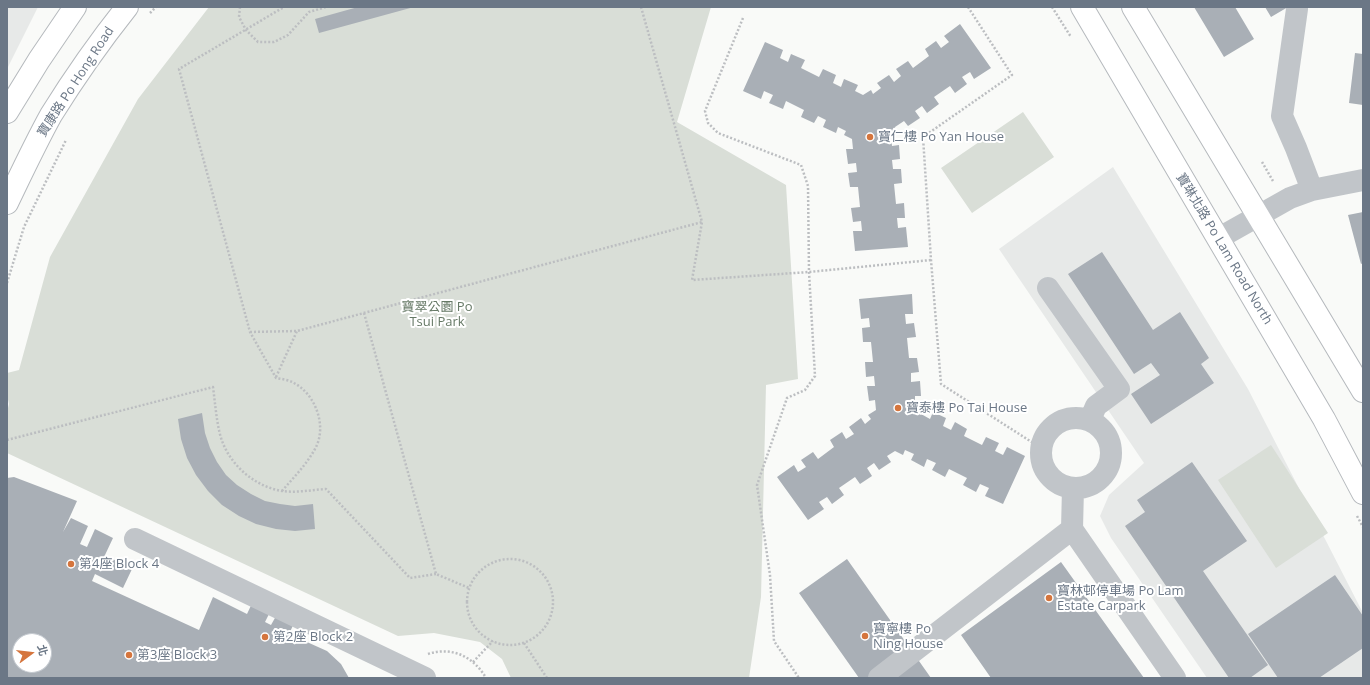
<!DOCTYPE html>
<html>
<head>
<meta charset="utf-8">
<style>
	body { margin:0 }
	#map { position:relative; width:1370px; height:685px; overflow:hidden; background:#f9faf8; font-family:"Open Sans","Noto Sans TC",sans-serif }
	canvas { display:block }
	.frame { position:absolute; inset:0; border:8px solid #6b7786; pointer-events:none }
	.north { position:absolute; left:12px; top:633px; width:40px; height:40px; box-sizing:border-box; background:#fff; border:1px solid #c4c9cf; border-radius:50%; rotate:75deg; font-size:11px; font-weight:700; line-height:16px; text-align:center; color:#6b7786 }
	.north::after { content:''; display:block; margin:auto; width:14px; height:18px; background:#d5753d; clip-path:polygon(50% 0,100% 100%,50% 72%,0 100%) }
</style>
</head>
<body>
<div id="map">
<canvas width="1370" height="685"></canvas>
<div class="frame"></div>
<div class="north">北</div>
</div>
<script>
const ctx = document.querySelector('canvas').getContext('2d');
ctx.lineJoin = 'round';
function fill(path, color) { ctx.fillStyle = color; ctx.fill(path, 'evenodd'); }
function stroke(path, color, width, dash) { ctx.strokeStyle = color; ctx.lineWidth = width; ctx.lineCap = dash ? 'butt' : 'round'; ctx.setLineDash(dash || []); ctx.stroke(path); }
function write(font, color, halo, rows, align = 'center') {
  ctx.font = font + ' "Open Sans","Noto Sans TC",sans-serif'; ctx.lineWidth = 4; ctx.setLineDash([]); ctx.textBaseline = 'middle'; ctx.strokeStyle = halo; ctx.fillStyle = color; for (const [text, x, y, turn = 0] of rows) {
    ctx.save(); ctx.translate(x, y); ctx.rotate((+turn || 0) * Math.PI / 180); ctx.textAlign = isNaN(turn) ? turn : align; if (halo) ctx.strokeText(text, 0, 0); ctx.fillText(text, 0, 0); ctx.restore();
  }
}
fill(new Path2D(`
	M7,7H38L7,69Z
	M1113,167L1248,389L1363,613V678H1207L1111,538L1100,516L1109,495L1144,463L999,249Z`), '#e7e9e8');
fill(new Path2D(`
	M209,7H711L677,122L786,185L798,379L766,385L761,597L749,678H511L502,659L480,642L434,633L398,636L7,453V412L9,404L7,395V373L19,370L50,257L138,99Z
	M1023,112L1054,157L972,213L941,168Z
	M1271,445L1328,533L1276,568L1218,480Z`), '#d9ded7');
fill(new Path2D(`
	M358,7H414L319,33L315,19Z
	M1194,7H1235L1254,39L1224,57Z
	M1265,7H1288L1271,17Z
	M960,24L991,68L974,79L970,72L962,77L967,84L955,93L950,86L934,97L939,104L927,113L922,106L915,111L920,118L908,126L904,121L895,127L896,136H891L892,146L899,145L900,159L892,160L893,169H901L902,183L894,184L896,204L904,203L905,218H897L898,228L906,227L908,247L855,251L853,231H862L861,221L853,222L851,208L860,207L858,187H850L848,173L857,172L856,163L848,164L846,149H853L852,139L844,135L846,131L838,127L836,133L823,127L826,120L818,116L814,123L801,117L804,110L786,101L783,109L769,103L773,95L764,91L761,99L743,91L765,42L783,50L780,58L788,62L791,54L805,60L801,68L819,77L823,69L836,75L833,83L841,87L844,79L858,85L855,91L863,95L871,90L873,94L881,88L877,83L889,75L894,82L901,76L896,69L908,61L913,68L929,56L925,49L936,41L941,48L949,42L944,36Z
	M1355,53L1363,54V105L1349,103Z
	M1363,212V263L1361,264L1348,215Z
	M1102,252L1153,330L1180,312L1209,358L1201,364L1214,383L1151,424L1131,394L1160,375L1151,363L1134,374L1068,274Z
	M912,294L913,314H905L906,324L914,323L916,337L907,338L909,358H917L919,372L911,373V382L920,381L921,396H915V406L920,405L921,414L930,419L933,412L946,418L943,426L951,430L955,422L967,429L964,436L982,445L986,437L999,443L995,451L1003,455L1007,447L1025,456L1003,504L985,496L989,488L980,484L976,492L963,485L967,478L949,469L945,477L932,470L936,463L927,459L924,467L911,460L914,454L905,450L903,455L895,451L887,456L891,462L879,470L874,463L867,468L872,476L860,484L855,477L839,488L844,495L832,504L827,497L819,502L824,509L808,520L777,477L794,465L798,472L806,467L801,460L813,452L818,459L834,447L830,440L842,432L846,439L854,434L849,427L861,418L865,424L871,419L868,415L876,410L875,400L869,401L867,386H875L874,376L866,377L865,362H873L871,342H863L862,328L870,327L869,318L861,319L859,299Z
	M202,413L205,433L210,448L217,462L226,475L237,485L251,494L265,501L280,504L295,506L313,504L315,529L295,531L276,529L256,524L239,516L222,505L208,491L196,475L187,458L181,439L178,419Z
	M1192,462L1247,541L1203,571L1268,665L1250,678H1229L1125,526L1145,512L1137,500Z
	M14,477L77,501L63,532L71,518L88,526L80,544L87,547L95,529L113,538L105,555L132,569L123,588L95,574L92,581L199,630L213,597L247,614L255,597L273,606L265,622L271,625L280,609L297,617L289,634L327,651L341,664L349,678H7V478ZM20,641H44V665H20Z
	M847,559L931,678H859L799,593Z
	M1061,562L1144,678H991L961,635Z
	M1335,575L1363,616V648L1319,678H1278L1248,634Z`), '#a9afb6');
const major = new Path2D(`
	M1082,7L1324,419L1363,493
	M1133,7L1363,391
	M7,112L39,60L75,7
	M7,203C21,174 35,144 51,115C74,78 100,41 127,7`);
stroke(major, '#b5b9bd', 24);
stroke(new Path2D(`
	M240,7L239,17L246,30L258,42H274L288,35L309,12L326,7
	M641,7L702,222L692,280L809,272L931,260
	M968,7L1012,75L923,137L931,260L941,384L1041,448
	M1052,7L1071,37
	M150,13L156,7
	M743,18L705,111L708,123L718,133L801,165L808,186L809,272L815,376L805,390L787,398L757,485L770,575L774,641L799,678
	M1262,162L1273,181
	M7,283L24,227L66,140
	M364,313L436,574L469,588
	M250,332L297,331L702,222
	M276,377L297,331
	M7,440L213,387C215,402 216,416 219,430C225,461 252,486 282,491C296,493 311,490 326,489L410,578L436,574
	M282,491C294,477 308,463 316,447C327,425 315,394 294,383C289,380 282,379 276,378L250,332L179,69L284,7
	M1357,516L1363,527
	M467 602a43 43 0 1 1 86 0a43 43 0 1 1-86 0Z
	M524,643L547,678
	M428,654C452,646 474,657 486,678
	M473,662L493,641`), '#bcbec1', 2.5, [2, 2]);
stroke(new Path2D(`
	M1297,9L1282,116L1296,148L1312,190
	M1219,238L1290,198L1312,190L1363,180
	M1048,288L1119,389L1096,406L1090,420
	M1041 453a35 35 0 1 1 70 0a35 35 0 1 1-70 0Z
	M1073,488L1072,529L1175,678
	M135,539L425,678
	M879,678L1072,529`), '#c1c5c9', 22);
stroke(major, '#fff', 22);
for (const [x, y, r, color] of [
	[870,137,4,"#d5753d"],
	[898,408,4,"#d5753d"],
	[71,564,4,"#d5753d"],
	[1049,598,4,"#d5753d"],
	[865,636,4,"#d5753d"],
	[265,637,4,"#d5753d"],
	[129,655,4,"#d5753d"]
]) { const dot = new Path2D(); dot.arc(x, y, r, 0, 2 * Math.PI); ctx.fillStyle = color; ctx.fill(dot); stroke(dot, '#fff', 1.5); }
write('13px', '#6b7786', '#fff', [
	["寶康路 Po Hong Road",76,82,-57],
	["寶琳北路 Po Lam Road North",1224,249,59]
]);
write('13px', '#6b7786', '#fff', [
	["寶仁樓 Po Yan House",878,137],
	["寶泰樓 Po Tai House",906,408],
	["第4座 Block 4",79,564],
	["寶林邨停車場 Po Lam",1057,591],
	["Estate Carpark",1057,606],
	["寶寧樓 Po",873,629],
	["Ning House",873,644],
	["第2座 Block 2",273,637],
	["第3座 Block 3",137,655]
], 'left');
write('13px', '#667966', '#fff', [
	["寶翠公園 Po",437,307],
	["Tsui Park",437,322]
]);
</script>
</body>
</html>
